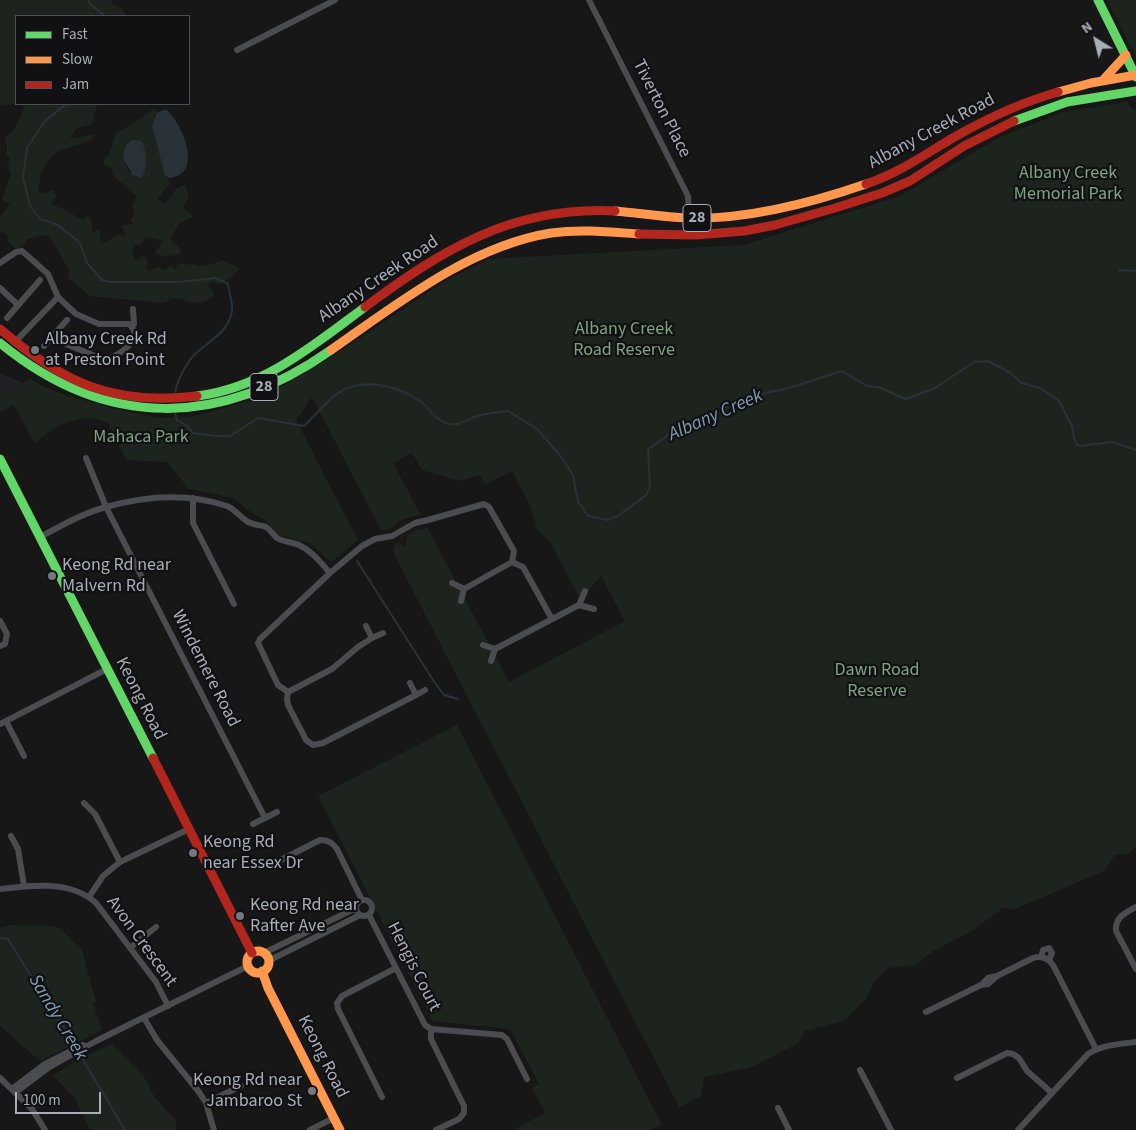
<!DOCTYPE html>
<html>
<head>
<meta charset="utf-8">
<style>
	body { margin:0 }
	#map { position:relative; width:1136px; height:1130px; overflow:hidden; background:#171717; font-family:"Source Sans 3",sans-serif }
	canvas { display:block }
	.legend { position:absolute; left:15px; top:15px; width:175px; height:90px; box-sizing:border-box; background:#111113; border:1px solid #4d4f55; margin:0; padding:6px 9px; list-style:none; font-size:15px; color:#a8adb8 }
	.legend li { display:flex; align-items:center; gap:10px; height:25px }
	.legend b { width:25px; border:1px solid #4d4f55 }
	.north { position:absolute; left:1071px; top:15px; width:50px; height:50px; -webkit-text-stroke:4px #111113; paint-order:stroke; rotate:324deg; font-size:14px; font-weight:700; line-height:20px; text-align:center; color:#a8adb8 }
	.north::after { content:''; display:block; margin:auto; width:18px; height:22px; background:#a8adb8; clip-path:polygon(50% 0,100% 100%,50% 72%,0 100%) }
	.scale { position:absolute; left:15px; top:1092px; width:86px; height:22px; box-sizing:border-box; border:2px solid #a8adb8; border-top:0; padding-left:6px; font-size:15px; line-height:18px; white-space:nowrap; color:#a8adb8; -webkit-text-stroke:4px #111113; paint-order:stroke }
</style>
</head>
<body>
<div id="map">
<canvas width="1136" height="1130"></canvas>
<ul class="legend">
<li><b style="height:6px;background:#63d668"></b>Fast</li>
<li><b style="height:6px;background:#ff974d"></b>Slow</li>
<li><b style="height:6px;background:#b3261e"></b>Jam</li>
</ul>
<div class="north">N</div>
<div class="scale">100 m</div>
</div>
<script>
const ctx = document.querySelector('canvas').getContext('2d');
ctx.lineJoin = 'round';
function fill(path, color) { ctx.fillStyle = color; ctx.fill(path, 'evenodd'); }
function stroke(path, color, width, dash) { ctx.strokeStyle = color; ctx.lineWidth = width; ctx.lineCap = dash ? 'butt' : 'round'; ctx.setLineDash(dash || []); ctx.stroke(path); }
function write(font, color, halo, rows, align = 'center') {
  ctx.font = font + ' "Source Sans 3",sans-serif'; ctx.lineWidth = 4.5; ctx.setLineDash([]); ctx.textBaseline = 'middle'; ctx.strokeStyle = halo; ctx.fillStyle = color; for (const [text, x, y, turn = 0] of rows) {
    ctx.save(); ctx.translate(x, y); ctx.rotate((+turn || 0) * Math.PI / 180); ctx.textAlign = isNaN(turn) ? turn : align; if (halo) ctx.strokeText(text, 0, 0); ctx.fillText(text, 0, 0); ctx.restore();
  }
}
fill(new Path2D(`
	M0,372V373L23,383L0,395Z`), '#212123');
fill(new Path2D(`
	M0,0H111V3L122,9L126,16H16V104L0,105Z
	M1107,0H1136V57Z
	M1127,102L1132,109L1136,110V847L1128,854L1115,855L1104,871L1015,909L1003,908L972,931L933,951L916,965L888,968L874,981L866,999L844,1021L805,1031L798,1043L752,1067L704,1077L701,1096L679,1107L394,554V546L399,543L405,546L408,534L413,533L416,529L422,530L427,527L509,682L625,621L601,576L589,590L578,595L549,540L538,531L530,506L512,471L485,485L480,475L459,481L422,470L412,453L393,463L421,515L403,519L389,530H381L312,397L296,420L358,540L331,562L310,543L280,535L266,521L248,510L233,498L189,489L167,462L126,460L108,422C103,421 97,418 92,418C70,418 49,428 35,444L14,405L0,412V395L30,379L42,386L68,396L113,408L158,418L190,417L257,399L290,382L342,350L448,279L489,259L744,245L900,196L998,138L1063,112Z
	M25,104H97L92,125C79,126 75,128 70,139L94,134L92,140L58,151L48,161L41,172L38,192L45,193L52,190L57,195L51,205C63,207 72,215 83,220L87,215L91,220L93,232L100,230L101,240L105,243C114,239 113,232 125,236L122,225L133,224L131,220L135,213L132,206L137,197L113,175L111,168L103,164L105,158L109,154L116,133C123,130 149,114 153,108L158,109L152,126L169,183L158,199L164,205L176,189L185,184L189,197L183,208L194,216C180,222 176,225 171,240L181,249L180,254L165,257L155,253L163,241L145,237L141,245H135L132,254L135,261L144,255L148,262L146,267L149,271L158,267L166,271L170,265L175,269L178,264L184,263L189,265L193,264C202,268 214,264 222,260L240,268L233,276L220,284L212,281L207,284L215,294C201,310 191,300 173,298L163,303L90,296L68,278L69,270L50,237L44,235L27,239L24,246L19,249C11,247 8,243 7,235L0,231V216L10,204L2,199L11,173L7,166L10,159L6,154L7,146L5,138L15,128L22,114ZM123,159L145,161L146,170L129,172Z
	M457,725L658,1117L662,1124L651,1130H513L545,1113L532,1088L539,1084L510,1029L433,1021L318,796Z
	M10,925L51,926L59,928L82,950L96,1002L93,1003L102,1030L40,1061L0,1026V928Z
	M111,1044L144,1077L154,1096L176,1121V1130H90L75,1099L53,1075L74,1062Z`), '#1d241e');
fill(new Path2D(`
	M166,109C183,124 205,176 168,178L165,175L152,126L157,113Z
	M132,140L141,141C147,148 148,172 141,178L133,175L123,159L125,146Z`), '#2a3239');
stroke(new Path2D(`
	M88,0L91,5L105,16
	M66,104L44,122L27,148L23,177L30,206L40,219L58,225L80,243L87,263L102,280L110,282H179L216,278L228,284C229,292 233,303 232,311C228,333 210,340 195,354C186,363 175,384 175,396
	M1119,270L1136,271
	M175,413L177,420L187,426L193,433L217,436H230L258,418L304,426C314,417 329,398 340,392C364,377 398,386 420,401C430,408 435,421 449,424C460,426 467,419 477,416C487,413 498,412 508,411L537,429L559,454L573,475L578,502L588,516L608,520L618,516L646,495L650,488L648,449L677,429L693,423L717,411L756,395L789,388L842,371L867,386L878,387L906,399L935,388L974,362L988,361L1011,373L1021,383L1040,388L1059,401L1072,426L1074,438L1078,446L1112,442L1136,450
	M357,561L435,683L444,695L458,699
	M0,938L8,939L75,1046
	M79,1053L125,1130`), '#2a3239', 2);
stroke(new Path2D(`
	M589,0L688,196L690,235
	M237,50L335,0
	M0,263L16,252L22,251L48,274L58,297L76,314L99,324H129C146,339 119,355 105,360L51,338
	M0,288L18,305
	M7,318L40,280
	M132,326L134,324L133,309
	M15,342L58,297
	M44,346L67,320
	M86,458L106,507L265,818
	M193,498V523L234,604
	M40,537C61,526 83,513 106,507C145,496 188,493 227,506C236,510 240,517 248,522C254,525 261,525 266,527C271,530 273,535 277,538C284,542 292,542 299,545C312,551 321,563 330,573
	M452,583L464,589L461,601
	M464,589L512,562
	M585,591L579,605L594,609
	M0,621L7,634L5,644L0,646
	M366,626L372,638L383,633
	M483,645L495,649L491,661
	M495,649L579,605
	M410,683L416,695L425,690
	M288,692L332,669L358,647L372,638
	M416,695L323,743L313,745L306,740L288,705L287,699L288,692L278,685L258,643L260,639L330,573L362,546L375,539L392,536L415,523L428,520L484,504L489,507L514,551L512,562L523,567L552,619
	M6,721L24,756
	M0,724L107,669
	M84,803L95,814L120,862
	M253,824L277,812
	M11,836L18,849L24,886
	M269,866L320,840C328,840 332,842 337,849L362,900
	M0,889C31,885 71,880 96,903L156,982L168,1006
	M89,897L103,876L120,862L189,829
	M356 908a8 8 0 1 1 16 0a8 8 0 1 1-16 0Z
	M1136,907C1125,913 1115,917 1116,931L1136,969
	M369,915L425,1025L431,1029L502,1035L507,1039L527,1079
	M130,948L156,927
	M264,953L356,908
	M1041,957L1043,950L1049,948L1052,953L1049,960
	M268,961L360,915
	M981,985L988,978L997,976L1033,958C1042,955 1048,958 1053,965L1096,1049
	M926,1012L981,985L988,984L997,976
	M144,1018L157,1040L199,1092L206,1103L214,1130
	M431,1029V1039L464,1106V1113L459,1119L436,1130
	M860,1070L891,1130
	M0,1078L32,1109L45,1130
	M957,1078L1007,1053L1013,1054L1019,1058L1027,1071L1052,1093
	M12,1089L45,1064L83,1045
	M16,1092L48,1068L96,1041L248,966
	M382,1097L338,1009L337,1003L342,996L396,968
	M206,1103L241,1086
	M778,1108L789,1130
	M310,1130L334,1118
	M1018,1130L1088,1054C1102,1045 1119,1044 1136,1042`), '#4b4c50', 6);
stroke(new Path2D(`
	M1098,0L1136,77
	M1014,121L1067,102L1136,91
	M0,343C106,430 220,428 331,350
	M197,396C263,388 314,345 365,307
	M0,459L153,758`), '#63d668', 9);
stroke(new Path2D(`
	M1104,79L1126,55
	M1058,92L1091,83L1136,75
	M615,211C639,213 663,217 687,218C745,220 811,203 866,184
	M331,350C397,304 470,246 551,233C581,229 609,232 639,234
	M247 962a11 11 0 1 1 22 0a11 11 0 1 1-22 0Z
	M262,971L268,988L340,1130`), '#ff974d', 9);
stroke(new Path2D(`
	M866,184C900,173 928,152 958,135C990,117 1023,102 1058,92
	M639,234L695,235L744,231L775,225L835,208L882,193L910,181L964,146L1014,121
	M365,307C443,249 513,206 615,211
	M0,329C63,383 113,406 197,396
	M153,758L252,953`), '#b3261e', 9);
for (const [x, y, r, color] of [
	[35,350,5,"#757880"],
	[52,576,5,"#757880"],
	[193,853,5,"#757880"],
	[240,916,5,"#757880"],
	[312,1091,5,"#757880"]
]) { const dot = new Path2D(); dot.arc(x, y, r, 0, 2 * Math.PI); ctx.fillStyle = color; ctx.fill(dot); stroke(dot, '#111113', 2); }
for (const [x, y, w] of [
	[697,218,28],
	[264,387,28]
]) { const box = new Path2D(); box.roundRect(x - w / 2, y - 13.5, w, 27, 4); ctx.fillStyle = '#111113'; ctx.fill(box); stroke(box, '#a8adb8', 1); }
write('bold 16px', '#a8adb8', null, [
	["28",697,218],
	["28",264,387]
]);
write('18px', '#a8adb8', '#111113', [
	["Tiverton Place",661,109,63],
	["Albany Creek Road",932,132,-28],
	["Albany Creek Road",379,280,-34],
	["Windemere Road",205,669,63],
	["Keong Road",140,699,63],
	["Avon Crescent",141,942,54],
	["Hengis Court",413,967,63],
	["Keong Road",322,1057,63]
]);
write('18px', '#7fa381', '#111113', [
	["Albany Creek",1068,174],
	["Memorial Park",1068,195],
	["Albany Creek",624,330],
	["Road Reserve",624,351],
	["Mahaca Park",141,438],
	["Dawn Road",877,671],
	["Reserve",877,692]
]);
write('18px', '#a8adb8', '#111113', [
	["Albany Creek Rd",45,340],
	["at Preston Point",45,361],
	["Keong Rd near",62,566],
	["Malvern Rd",62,587],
	["Keong Rd",203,843],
	["near Essex Dr",203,864],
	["Keong Rd near",250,906],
	["Rafter Ave",250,927],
	["Keong Rd near",302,1081,"right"],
	["Jambaroo St",302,1102,"right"]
], 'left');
write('italic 19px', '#7f9bb3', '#111113', [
	["Albany Creek",716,416,-24],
	["Sandy Creek",57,1018,59]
]);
</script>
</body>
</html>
